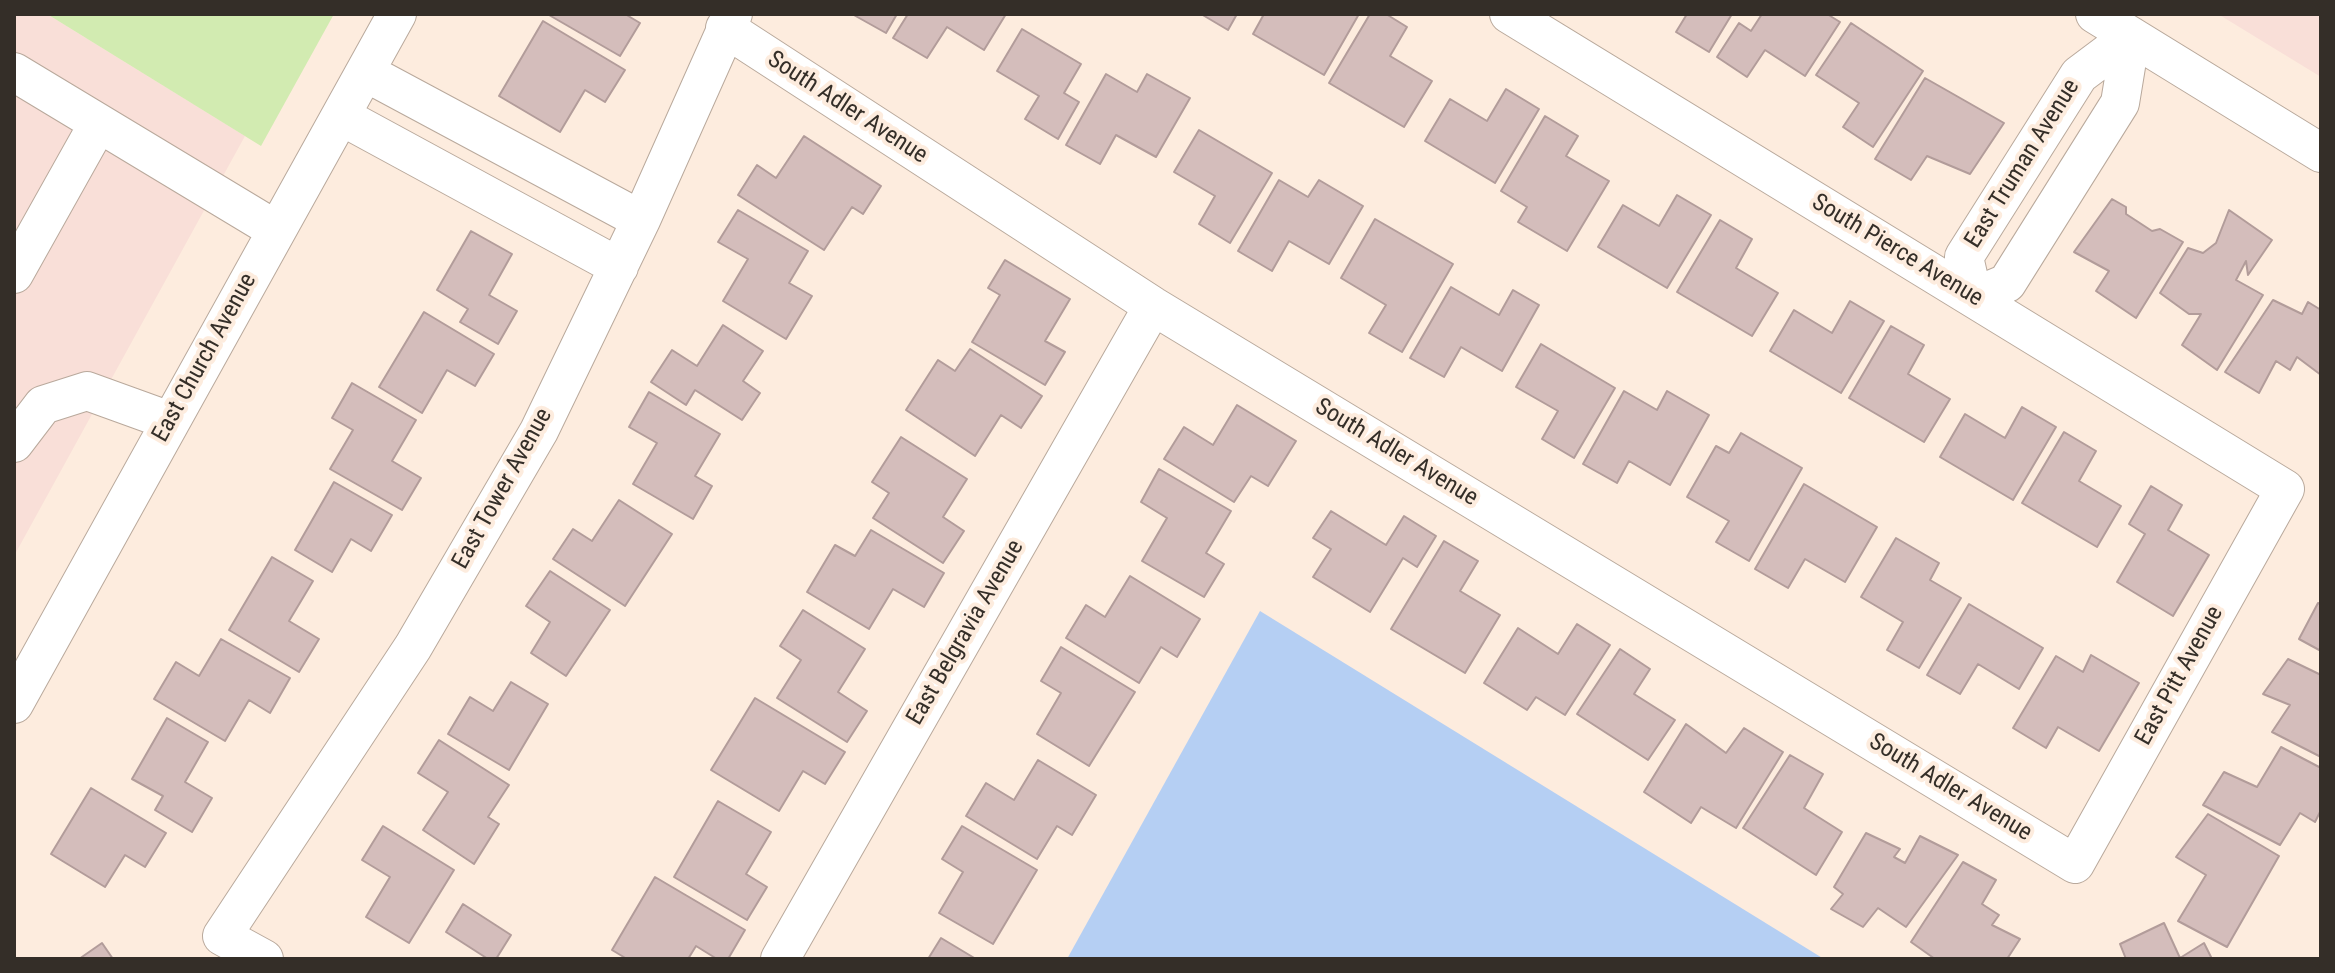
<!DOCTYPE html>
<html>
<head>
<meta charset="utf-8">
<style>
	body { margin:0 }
	#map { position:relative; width:2335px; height:973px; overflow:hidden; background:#fdecde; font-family:"Roboto Condensed",sans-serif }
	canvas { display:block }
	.frame { position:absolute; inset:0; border:16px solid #342e28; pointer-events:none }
</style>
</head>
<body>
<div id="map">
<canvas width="2335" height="973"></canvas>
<div class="frame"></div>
</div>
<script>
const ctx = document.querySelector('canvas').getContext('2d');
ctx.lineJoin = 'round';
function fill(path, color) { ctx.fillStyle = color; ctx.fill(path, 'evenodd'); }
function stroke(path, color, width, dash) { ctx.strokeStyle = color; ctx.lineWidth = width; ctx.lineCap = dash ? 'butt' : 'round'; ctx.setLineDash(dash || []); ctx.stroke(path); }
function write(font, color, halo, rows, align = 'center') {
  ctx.font = font + ' "Roboto Condensed",sans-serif'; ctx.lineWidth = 8; ctx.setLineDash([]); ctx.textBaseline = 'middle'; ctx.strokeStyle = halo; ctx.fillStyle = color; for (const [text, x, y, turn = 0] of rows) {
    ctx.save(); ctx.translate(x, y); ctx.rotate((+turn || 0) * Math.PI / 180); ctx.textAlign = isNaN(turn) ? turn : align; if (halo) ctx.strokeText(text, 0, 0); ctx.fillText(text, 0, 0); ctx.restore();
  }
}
fill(new Path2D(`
	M14,14H47L245,136L14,556Z
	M2218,14H2321V77Z`), '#f9dfd8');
fill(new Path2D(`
	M47,14H334L261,146Z`), '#d2ebb1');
fill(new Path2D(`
	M1260,611L1824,959H1067Z`), '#b5cff3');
const building = new Path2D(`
	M625,14L640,23L620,56L549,15Z
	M852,14H897L886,33Z
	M908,14H1006L984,50L947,27L927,58L893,38Z
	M1201,14H1237L1228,30Z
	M1264,14H1359L1324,75L1253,34Z
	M1370,14H1386L1407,27L1390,56L1432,81L1404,127L1329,83Z
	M1687,14H1732L1709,52L1676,32Z
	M1762,14H1827L1840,22L1805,76L1765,50L1747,77L1717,57L1739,23L1751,31Z
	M543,21L625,70L605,102L585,90L560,132L499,96Z
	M1851,23L1923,71L1873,147L1843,127L1859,103L1816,75Z
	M1022,29L1081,64L1064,93L1079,102L1058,139L1025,119L1039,96L997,71Z
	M1106,74L1137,92L1147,74L1190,98L1156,157L1116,135L1100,164L1066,145Z
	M1925,78L2004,123L1970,174L1927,156L1911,180L1875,159Z
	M1506,89L1539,109L1495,183L1425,141L1450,99L1487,121Z
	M1545,116L1578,136L1566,156L1609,181L1567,251L1518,222L1527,207L1501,191Z
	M1199,130L1272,173L1230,243L1199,224L1215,196L1174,172Z
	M804,136L881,186L863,214L852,207L824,250L738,195L757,165L776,178Z
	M1279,180L1308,197L1319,180L1363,206L1329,264L1289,241L1272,271L1238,251Z
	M1677,195L1711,215L1667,288L1598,247L1623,205L1659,226Z
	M2112,199L2126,207V214L2152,231L2160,229L2183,242L2136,318L2096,291L2109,271L2074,252Z
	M738,210L808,251L789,283L812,296L786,339L723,301L748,259L718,242Z
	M2229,210L2272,240L2248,275L2246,261L2236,280L2263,295L2217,370L2182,345L2201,314H2189L2160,293L2188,248L2203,253L2216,243Z
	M1375,219L1453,264L1402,352L1369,333L1386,305L1341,278Z
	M1720,220L1752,239L1736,268L1778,293L1752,336L1677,292Z
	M471,231L512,254L489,295L517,311L498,344L460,322L468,309L437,290Z
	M1005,260L1070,299L1045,341L1065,352L1045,385L972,342L1000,295L988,288Z
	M1451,287L1499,315L1513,290L1539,305L1502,371L1461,347L1444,377L1410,358Z
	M2273,300L2302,314L2308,302L2321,310V375L2297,357L2290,370L2276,361L2259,393L2225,372Z
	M1850,301L1884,321L1841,393L1770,351L1794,310L1832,333Z
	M424,312L494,354L475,386L447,370L422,413L379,387Z
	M723,325L763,351L743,381L760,393L742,420L695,390L686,405L651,382L672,350L697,366Z
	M1891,326L1924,345L1908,374L1950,399L1924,442L1849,398Z
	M1541,344L1615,388L1574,458L1542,439L1558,411L1516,387Z
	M970,349L1042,396L1021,428L1001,415L975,456L906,410L938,360L955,371Z
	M352,383L416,420L392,461L421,478L402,510L330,469L353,430L332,418Z
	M1624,391L1657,410L1667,391L1709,415L1670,485L1629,461L1617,483L1583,464Z
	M649,392L720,434L695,476L712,486L693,519L633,484L657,443L629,427Z
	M1237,405L1296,441L1268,486L1251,476L1234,502L1164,459L1184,427L1213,445Z
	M2022,407L2056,427L2013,500L1940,457L1965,414L2005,438Z
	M2064,432L2096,451L2079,481L2121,506L2097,547L2022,503Z
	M1741,433L1802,468L1749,561L1716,542L1729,521L1687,497L1716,446L1729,453Z
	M901,437L967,479L943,517L964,531L943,563L873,518L889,493L872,482Z
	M1159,469L1231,511L1206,553L1224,564L1204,597L1142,561L1167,518L1141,502Z
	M334,482L392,515L371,551L351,539L332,572L295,550Z
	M1804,484L1877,527L1845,582L1805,559L1788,588L1755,569Z
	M2151,486L2182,505L2168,530L2209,555L2173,616L2117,582L2145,534L2129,524Z
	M619,500L672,534L625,606L553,559L573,529L592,541Z
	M1331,511L1386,545L1404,516L1436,536L1417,567L1403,558L1370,612L1313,577L1331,549L1313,538Z
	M871,530L944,573L924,607L893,589L869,629L807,592L835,545L855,556Z
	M1896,538L1939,563L1930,580L1961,598L1919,668L1887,650L1903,622L1861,597Z
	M1444,541L1478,561L1460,591L1500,615L1465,673L1391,629Z
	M272,557L313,581L289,621L319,639L299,672L229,630Z
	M550,571L610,610L566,676L531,653L550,622L526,606Z
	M1130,576L1200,619L1177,657L1161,647L1139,683L1066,638L1086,605L1105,617Z
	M2318,603L2321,604V651L2299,639Z
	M1969,604L2043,648L2019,689L1978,664L1960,694L1927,675Z
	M803,610L865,649L838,692L867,711L847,742L777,698L801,660L780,646Z
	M1577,624L1610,645L1565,715L1536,697L1527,710L1484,683L1518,628L1558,654Z
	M221,639L290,678L270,713L249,700L225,741L154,699L176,662L199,676Z
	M1061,647L1135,692L1089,766L1037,734L1061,693L1041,681Z
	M1620,649L1650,669L1634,694L1675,720L1648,760L1577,714Z
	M2091,655L2139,683L2099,751L2058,727L2046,748L2013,728L2056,656L2083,672Z
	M2288,659L2321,675V757L2272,732L2290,705L2263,694Z
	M511,682L548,704L509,770L448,734L470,697L493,711Z
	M755,698L845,752L825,784L803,771L779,811L711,770Z
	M167,718L208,742L185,782L212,798L192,832L155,810L163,796L132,779Z
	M1686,724L1726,753L1744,728L1783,752L1736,828L1701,807L1691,823L1644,792Z
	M439,740L509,785L488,817L499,824L474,864L423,830L448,792L418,773Z
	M2281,747L2321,768V810L2315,822L2300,813L2280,845L2203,805L2224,772L2257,787Z
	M1790,755L1823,774L1804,808L1842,832L1816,875L1743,828Z
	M1038,760L1096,795L1072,835L1057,826L1037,859L966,816L986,783L1014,800Z
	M91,788L166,833L145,867L125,855L105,887L51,854Z
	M718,801L771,832L746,874L767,887L747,920L674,877Z
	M2208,814L2279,856L2227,947L2178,921L2206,875L2176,857Z
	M383,826L454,870L409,943L366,917L390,877L362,860Z
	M962,826L1037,870L993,944L939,913L963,872L942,859Z
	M1866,833L1900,849L1894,857L1905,863L1920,836L1958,855L1906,927L1878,908L1863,927L1831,909L1843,894L1834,887Z
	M1963,862L1996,880L1982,904L1999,915L1992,925L2020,939L2007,959H1935L1911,942Z
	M655,877L745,930L728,959H717L696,946L688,959H627L612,950Z
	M463,904L511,935L496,959H488L446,932Z
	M2164,923L2180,958L2204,943L2212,959H2126L2120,944Z
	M941,938L976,959H928Z
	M102,943L113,959H79Z`);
fill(building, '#d4bdbb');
stroke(building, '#b29c9a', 2);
const minor = new Path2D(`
	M2095,14L2321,153
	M725,28L1153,306L2075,864L2285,489L1509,14
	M2131,36L2120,103L2007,283L1973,297L1964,257L2079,75Z
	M14,72L276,230
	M365,72L641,220
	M341,116L619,267
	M14,274L98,124
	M14,443L43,405L87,391L170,421
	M14,704L397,14
	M264,959L222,936L413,647L539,431L641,220L733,14
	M780,959L1153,306`);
stroke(minor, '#b9a99c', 40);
stroke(minor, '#fff', 38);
write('24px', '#342e28', '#fdecde', [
	["South Adler Avenue",847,108,33],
	["East Truman Avenue",2023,164,-58],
	["South Pierce Avenue",1897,251,31],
	["East Church Avenue",205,358,-61],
	["South Adler Avenue",1396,453,31],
	["East Tower Avenue",503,489,-61],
	["East Belgravia Avenue",966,633,-60],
	["East Pitt Avenue",2180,676,-61],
	["South Adler Avenue",1950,788,31]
]);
</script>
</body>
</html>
